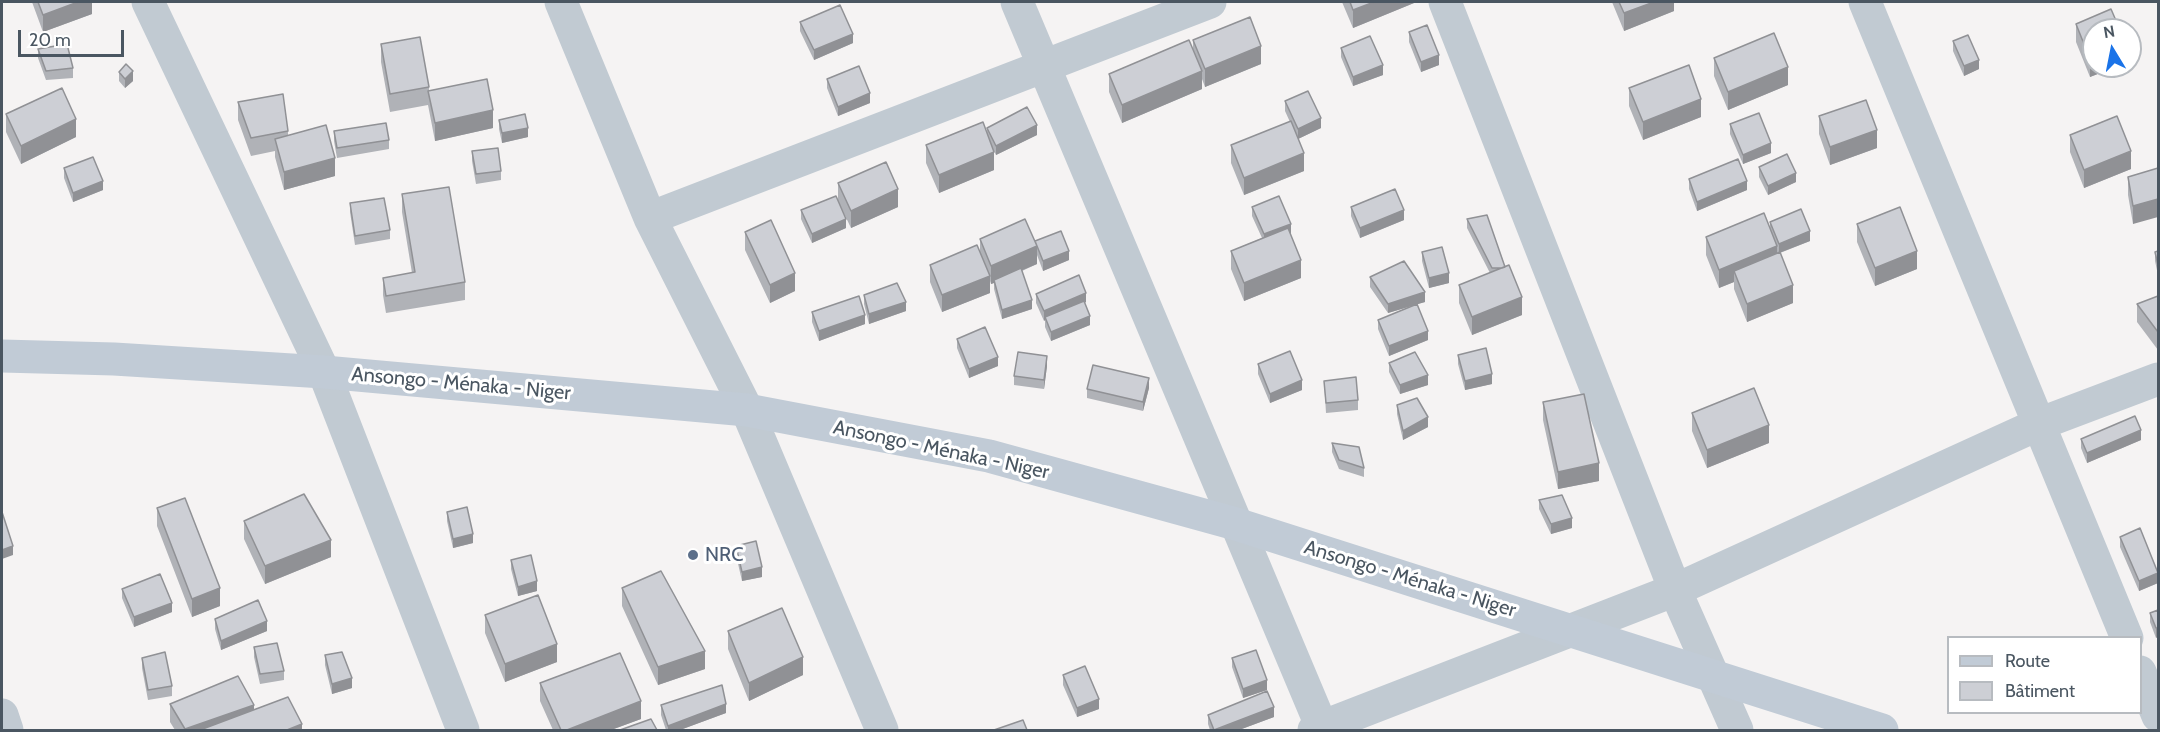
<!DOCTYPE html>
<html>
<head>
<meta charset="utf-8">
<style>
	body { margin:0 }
	#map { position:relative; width:2160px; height:732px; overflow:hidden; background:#f5f3f3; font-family:Cabin,sans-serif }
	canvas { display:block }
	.frame { position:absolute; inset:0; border:3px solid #4a5661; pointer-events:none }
	.legend { position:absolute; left:1947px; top:636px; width:195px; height:78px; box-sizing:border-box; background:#fff; border:2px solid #b7bbc0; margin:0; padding:8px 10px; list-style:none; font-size:18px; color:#4a5661 }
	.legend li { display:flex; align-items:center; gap:12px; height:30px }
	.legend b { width:30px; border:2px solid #b7bbc0 }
	.north { position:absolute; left:2082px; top:18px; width:60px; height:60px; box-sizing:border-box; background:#fff; border:2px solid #b7bbc0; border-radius:50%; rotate:350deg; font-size:16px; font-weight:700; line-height:24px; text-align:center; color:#4a5661 }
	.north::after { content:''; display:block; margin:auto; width:21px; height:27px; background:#1a73e8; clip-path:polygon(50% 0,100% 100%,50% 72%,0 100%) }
	.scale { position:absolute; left:18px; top:30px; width:106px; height:27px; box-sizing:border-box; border:3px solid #4a5661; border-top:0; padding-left:8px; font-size:18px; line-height:21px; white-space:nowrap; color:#4a5661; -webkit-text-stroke:4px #fff; paint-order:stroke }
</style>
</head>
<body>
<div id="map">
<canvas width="2160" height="732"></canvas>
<div class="frame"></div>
<ul class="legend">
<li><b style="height:8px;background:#c1cbd6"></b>Route</li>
<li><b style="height:16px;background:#cdcfd5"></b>Bâtiment</li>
</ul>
<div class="north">N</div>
<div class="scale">20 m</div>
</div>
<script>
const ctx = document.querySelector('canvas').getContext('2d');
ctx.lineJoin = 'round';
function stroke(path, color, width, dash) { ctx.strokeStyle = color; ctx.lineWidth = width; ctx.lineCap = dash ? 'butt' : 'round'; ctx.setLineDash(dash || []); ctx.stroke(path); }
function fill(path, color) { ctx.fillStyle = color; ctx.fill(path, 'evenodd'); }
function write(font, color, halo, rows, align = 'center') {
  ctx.font = font + ' Cabin,sans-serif'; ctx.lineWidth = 6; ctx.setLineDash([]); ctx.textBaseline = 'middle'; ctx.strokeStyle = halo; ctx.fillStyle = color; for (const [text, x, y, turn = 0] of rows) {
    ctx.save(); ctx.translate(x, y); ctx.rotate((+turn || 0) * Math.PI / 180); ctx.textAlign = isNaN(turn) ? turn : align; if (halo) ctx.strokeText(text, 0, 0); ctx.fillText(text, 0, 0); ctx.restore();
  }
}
stroke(new Path2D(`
	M148,2L324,372L463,730
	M561,2L650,218L747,410L882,730
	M1017,2L1323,730
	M1445,2L1675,590L1737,730
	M1865,2L2127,638
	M650,218L1210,2
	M2140,672L2158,716
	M2,715L7,730
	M1314,730L1675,590L2039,424L2158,379`), '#c1cad2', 33);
stroke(new Path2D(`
	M2,356L114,359L324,372L747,410L989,456L1236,524L1882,730`), '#c1cbd6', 33);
fill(new Path2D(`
	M32,2H92V14L43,32Z
	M1342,2H1414V3L1353,28Z
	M1612,2H1674V11L1624,31Z
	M800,22L853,43L814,60L800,31Z
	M2076,24L2094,66H2118L2090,77L2076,42Z
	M1409,32L1439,65L1421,72L1409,42Z
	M1193,40L1261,64L1205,87L1202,79V89L1122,123L1109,92V74L1193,50Z
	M1953,41L1979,69L1964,76L1953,51Z
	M381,44L429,87V91L493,128L435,141L428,105L390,112L381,62Z
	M1341,48L1383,75L1353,86L1341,57Z
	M38,49L73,68V78L46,80L38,58Z
	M1714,58L1788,85L1728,110L1714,76Z
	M119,72L133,81L125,88L119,81Z
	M827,79L870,103L838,116L827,88Z
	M1629,88L1701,117L1643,140L1629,106Z
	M1285,101L1321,128L1298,139L1304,171L1244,195L1231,163V145L1290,122L1285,111Z
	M238,102L288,131V135L335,176L284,190L275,157V151L251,156L238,120Z
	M6,114L76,137L21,164L6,132Z
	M1819,116L1877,148L1830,165L1819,134Z
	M499,120L528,137L502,143L499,129Z
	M1730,124L1771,153L1743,164L1730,134Z
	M987,128L1037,135L996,155L993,149L994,170L939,193L926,163V145L987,133Z
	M334,131L389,140V149L337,158L334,141Z
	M2070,135L2131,169L2084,188L2070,152Z
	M472,151L501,171V180L476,184L472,161Z
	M1759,167L1796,182L1768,195L1759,177Z
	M64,168L103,190L73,202L64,178Z
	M2158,168L2133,224L2128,195V177Z
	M1689,179L1747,190L1697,211L1689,189Z
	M838,183L898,207L851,228L838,201Z
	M402,194L465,282V300L386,313L383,295V278L412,273L402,212Z
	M350,203L390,230V239L355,245L350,212Z
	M1252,207L1290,233L1301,278L1244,301L1231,269V251L1262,238L1252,216Z
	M1351,207L1404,220L1360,238L1351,216Z
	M801,210L846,228L812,243L801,219Z
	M1487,215L1522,315L1472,335L1459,303V285L1490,273L1467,228V219Z
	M1770,222L1810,241L1780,253L1793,303L1747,322L1734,289V282L1719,288L1706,255V237L1770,229Z
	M1857,224L1917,269L1875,286L1857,242Z
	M745,232L795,291L770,303L745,250Z
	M980,239L1035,242L1069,260L1043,271L1037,255V264L1022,271L1032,309L1002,319L994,289V283L991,284L990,281V293L942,312L930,282V265L980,251Z
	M2158,251V275L2155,261V252Z
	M1422,252L1449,283L1429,288L1422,261Z
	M1370,277L1425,302L1417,304L1428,340L1389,356L1378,329V320L1415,305L1388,313L1370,287Z
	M1036,294L1086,302L1084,303L1090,325L1051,341L1045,327V320L1044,321L1036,303Z
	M864,295L906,311L869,324L864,304Z
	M2158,296V350L2137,322V304Z
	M812,312L865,324L819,341L812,322Z
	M957,339L998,366L969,378L957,348Z
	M1458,355L1492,384L1465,390L1458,364Z
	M1389,363L1428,385L1400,394L1389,372Z
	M1258,364L1302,390L1270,403L1258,374Z
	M1047,366L1044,389L1014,385V376Z
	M1324,381L1358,400V410L1326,413Z
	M1149,388L1143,411L1087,398V389Z
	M1543,402L1599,481L1558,489L1543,420Z
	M1397,405L1428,427L1403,440L1397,414Z
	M1692,413L1769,443L1707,468L1692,431Z
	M2081,439L2141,440L2087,463L2081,448Z
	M1332,443L1364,468V477L1339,469L1332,452Z
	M1539,500L1572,528L1551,534L1539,509Z
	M157,508L220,606L192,617L157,526Z
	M447,512L473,543L453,548L447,521Z
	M244,521L331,557L265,584L244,539Z
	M2120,537L2158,572V583L2139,591L2120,547Z
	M736,546L762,577L742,581L736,555Z
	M511,560L537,591L518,596L511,569Z
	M622,588L705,669L658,685L622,606Z
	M122,589L172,612L134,627L122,598Z
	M2158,610L2156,638L2150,622V613Z
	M485,615L557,662L505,682L485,633Z
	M215,619L267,631L221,650L215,629Z
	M728,631L803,675L749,701L728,649Z
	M254,647L284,671V680L260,684L254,657Z
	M325,655L352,688L332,694L325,665Z
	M142,658L172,686V696L148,700L142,668Z
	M1232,658L1267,690L1243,698L1232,667Z
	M1063,675L1099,709L1077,717L1063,685Z
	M540,683L641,719L611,730H553L540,701Z
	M170,704L254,710L302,730H175L170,722Z
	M661,705L726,713L680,730H666L661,715Z
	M1208,715L1274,717L1239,730H1210L1208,724Z`), '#b0b2b7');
fill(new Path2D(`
	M78,2H92V14L43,32V15Z
	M1374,2H1414V3L1353,28V10Z
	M1654,2H1674V11L1624,31V13Z
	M853,34V43L814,60V50Z
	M1261,46V64L1205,87V69Z
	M1439,55V65L1421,72V62Z
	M2094,58V66H2118L2090,77V59Z
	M1979,60V69L1964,76V66Z
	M1383,65V75L1353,86V77Z
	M1788,67V85L1728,110V92Z
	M133,71V81L125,88V79Z
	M1202,71V89L1122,123V105Z
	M870,93V103L838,116V107Z
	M1701,99V117L1643,140V122Z
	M493,110V128L435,141V123Z
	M1321,118V128L1298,139V129Z
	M76,119V137L21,164V146Z
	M1037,125V135L996,155V146Z
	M528,128V137L502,143V133Z
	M1877,130V148L1830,165V147Z
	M1771,143V153L1743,164V155Z
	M2131,151V169L2084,188V170Z
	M994,152V170L939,193V175Z
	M1304,153V171L1244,195V178Z
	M335,158V176L284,190V172Z
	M1796,173V182L1768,195V186Z
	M103,181V190L73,202V193Z
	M1747,181V190L1697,211V202Z
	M898,189V207L851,228V211Z
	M2158,199V217L2133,224V206Z
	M1404,210V220L1360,238V228Z
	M846,219V228L812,243V234Z
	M1291,224V233L1264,244V234Z
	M1810,231V241L1779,253V244Z
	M1037,246V264L994,282V280V283L991,284V266Z
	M1777,246V264L1734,271V282L1719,288V270Z
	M1069,251V260L1043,271V261Z
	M1917,251V269L1875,286V268Z
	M1301,260V278L1244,301V283Z
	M795,273V291L770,303V285Z
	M1449,273V283L1429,288V278Z
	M990,276V293L942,312V295Z
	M1793,285V303L1747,322V304Z
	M1425,292V302L1388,313V304Z
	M1086,293V302L1046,320L1045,317V320L1044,321V311Z
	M1522,297V315L1472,335V317Z
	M1032,300V309L1002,319V310Z
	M906,302V311L869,324V314Z
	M865,315V324L819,341V331Z
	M1090,316V325L1051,341V332Z
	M1428,331V340L1389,356V346Z
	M1047,356V366L1044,389V380Z
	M998,357V366L969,378V369Z
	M1492,374V384L1465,390V381Z
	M1428,375V385L1400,394V385Z
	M1149,378V388L1143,411V402Z
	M1302,380V390L1270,403V394Z
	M1428,417V427L1403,440V431Z
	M1769,425V443L1707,468V450Z
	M2141,430V440L2087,463V453Z
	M1599,463V481L1558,489V472Z
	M1572,518V528L1551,534V524Z
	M473,534V543L453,548V539Z
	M331,540V557L265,584V566Z
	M13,546V555L2,559V550Z
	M762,567V577L742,581V572Z
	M2158,573V583L2139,591V581Z
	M537,581V591L518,596V587Z
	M220,588V606L192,617V599Z
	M172,603V612L134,627V617Z
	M267,621V631L221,650V641Z
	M2156,628H2158V637L2156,638Z
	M557,644V662L505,682V664Z
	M705,651V669L658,685V667Z
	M803,657V675L749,701V683Z
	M352,678V688L332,694V684Z
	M1267,680V690L1243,698V689Z
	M1099,699V709L1077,717V708Z
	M641,701V719L611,730H567Z
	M726,704V713L680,730H668V726Z
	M254,705V722L231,730H185V729Z
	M1274,707V717L1239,730H1215Z
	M302,724V730H287Z`), '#909195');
const building = new Path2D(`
	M38,2H78L43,15Z
	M1350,2H1374L1353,10Z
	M1619,2H1654L1624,13Z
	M840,5L853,34L814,50L800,22Z
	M2111,9L2120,30H2094V58L2090,59L2076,24Z
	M1250,17L1261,46L1205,69L1193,40Z
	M1427,25L1439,55L1421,62L1409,32Z
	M1774,33L1788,67L1728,92L1714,58Z
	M1968,35L1979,60L1964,66L1953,41Z
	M1370,36L1383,65L1353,77L1341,48Z
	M420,37L429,87L390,94L381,44Z
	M1189,40L1202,71L1122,105L1109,74Z
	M67,44L73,68L46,71L38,49Z
	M126,64L133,71L125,79L119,72Z
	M1689,65L1701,99L1643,122L1629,88Z
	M859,66L870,93L838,107L827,79Z
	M487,79L493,110L435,123L428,91Z
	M62,88L76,119L21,146L6,114Z
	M1308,91L1321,118L1298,129L1285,101Z
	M283,94L288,131L251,138L238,102Z
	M1866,100L1877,130L1830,147L1819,116Z
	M1027,107L1037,125L996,146L987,128Z
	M1759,113L1771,143L1743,155L1730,124Z
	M525,114L528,128L502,133L499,120Z
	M2117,116L2131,151L2084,170L2070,135Z
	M1291,121L1304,153L1244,178L1231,145Z
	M983,122L994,152L939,175L926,145Z
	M386,123L389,140L337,148L334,131Z
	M326,125L335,158L284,172L275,139Z
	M498,148L501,171L476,174L472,151Z
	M1787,154L1796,173L1768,186L1759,167Z
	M93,157L103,181L73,193L64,168Z
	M1738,159L1747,181L1697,202L1689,179Z
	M886,162L898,189L851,211L838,183Z
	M2158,168V199L2133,206L2128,177Z
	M449,187L465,282L386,296L383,278L415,272L402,194Z
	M1395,189L1404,210L1360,228L1351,207Z
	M836,196L846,219L812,234L801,210Z
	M1279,196L1291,224L1264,234L1252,207Z
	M384,198L390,230L355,236L350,203Z
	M1900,207L1917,251L1875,268L1857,224Z
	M1801,209L1810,231L1779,244L1770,222Z
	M1764,213L1777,246L1719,270L1706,237Z
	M1487,215L1505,267L1502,268H1492L1467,219Z
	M1025,219L1037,246L991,266L980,239Z
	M771,220L795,273L770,285L745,232Z
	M1288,228L1301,260L1244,283L1231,251Z
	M1061,231L1069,251L1043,261L1035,241Z
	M977,245L990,276L942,295L930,265Z
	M1442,247L1449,273L1429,278L1422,252Z
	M2158,251V265L2155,252Z
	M1780,252L1793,285L1747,304L1734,271Z
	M1404,261L1425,292L1388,304L1370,277Z
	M1509,265L1522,297L1472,317L1459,285Z
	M1021,268L1032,300L1002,310L994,280Z
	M1079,275L1086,293L1044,311L1036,294Z
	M897,283L906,302L869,314L864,295Z
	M859,296L865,315L819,331L812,312Z
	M2158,296V332L2137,304Z
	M1084,301L1090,316L1051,332L1045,317Z
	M1417,304L1428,331L1389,346L1378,320Z
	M985,327L998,357L969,369L957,339Z
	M1486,348L1492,374L1465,381L1458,355Z
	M1290,351L1302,380L1270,394L1258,364Z
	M1018,352L1047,356L1044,380L1014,376Z
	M1415,352L1428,375L1400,385L1389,363Z
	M1093,365L1149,378L1143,402L1087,389Z
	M1356,377L1358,400L1326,403L1324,381Z
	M1754,388L1769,425L1707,450L1692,413Z
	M1584,394L1599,463L1558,472L1543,402Z
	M1417,398L1428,417L1403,431L1397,405Z
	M2135,416L2141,430L2087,453L2081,439Z
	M1332,443L1359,447L1364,468L1339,460Z
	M304,494L331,540L265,566L244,521Z
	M1562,495L1572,518L1551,524L1539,500Z
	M185,498L220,588L192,599L157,508Z
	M467,507L473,534L453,539L447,512Z
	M2,512L13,546L2,550Z
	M2140,528L2158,573L2139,581L2120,537Z
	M756,541L762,567L742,572L736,546Z
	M531,555L537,581L518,587L511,560Z
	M661,571L705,651L658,667L622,588Z
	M160,574L172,603L134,617L122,589Z
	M538,595L557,644L505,664L485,615Z
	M258,600L267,621L221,641L215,619Z
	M782,608L803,657L749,683L728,631Z
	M2158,610V628H2156L2150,613Z
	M277,643L284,671L260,674L254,647Z
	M1256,650L1267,680L1243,689L1232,658Z
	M165,652L172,686L148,690L142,658Z
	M342,652L352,678L332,684L325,655Z
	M620,653L641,701L567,730H561L540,683Z
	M1085,666L1099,699L1077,708L1063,675Z
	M238,676L254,705L185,729L170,704Z
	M722,685L726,704L668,726L661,705Z
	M1267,691L1274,707L1214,730L1208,715Z
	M288,697L302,724L287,730H200Z
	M651,719L657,730H620Z
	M1023,720L1027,730H994Z`);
fill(building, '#cdcfd5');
stroke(building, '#909195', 1.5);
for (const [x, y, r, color] of [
	[693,555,6,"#5c6f8a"]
]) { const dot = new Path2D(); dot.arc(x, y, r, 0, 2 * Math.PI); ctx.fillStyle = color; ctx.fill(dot); stroke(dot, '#fff', 2); }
write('20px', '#4a5661', '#fff', [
	["Ansongo - Ménaka - Niger",461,384,5],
	["Ansongo - Ménaka - Niger",941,450,12],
	["Ansongo - Ménaka - Niger",1410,579,17]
]);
write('20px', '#4e5e75', '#fff', [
	["NRC",705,555]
], 'left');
</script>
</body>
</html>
